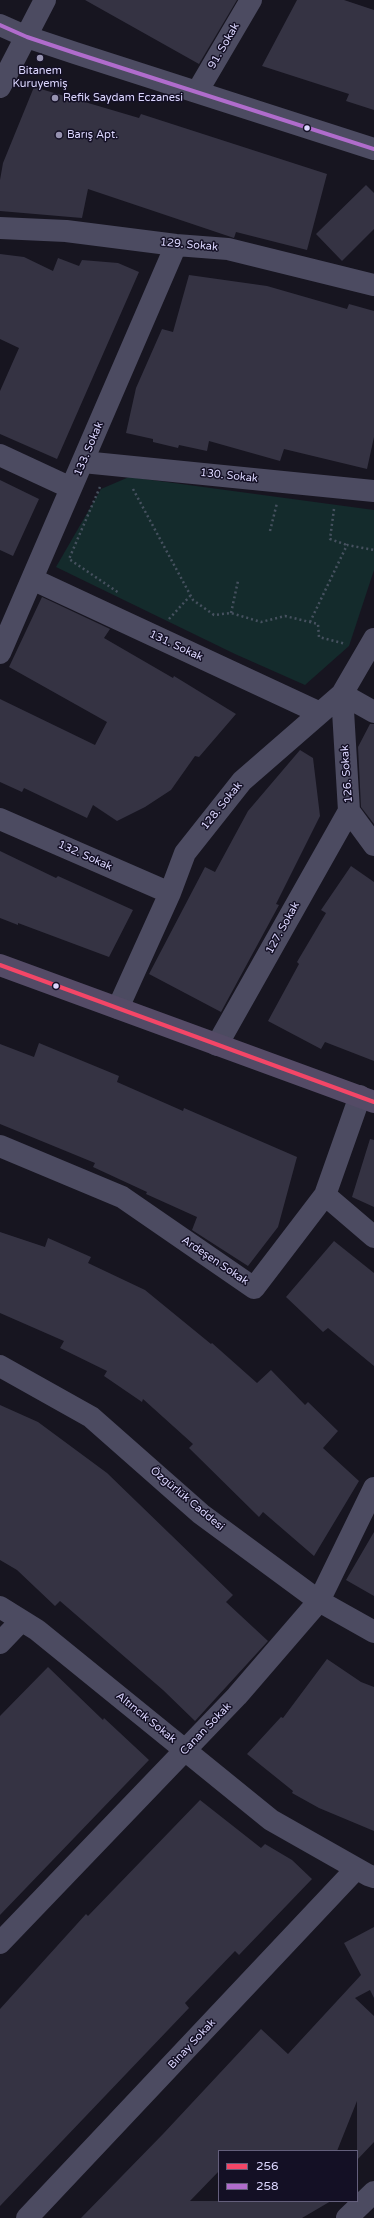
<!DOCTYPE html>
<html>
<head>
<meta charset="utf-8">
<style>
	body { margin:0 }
	#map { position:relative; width:374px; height:2218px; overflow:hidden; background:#171520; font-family:"Varela Round",sans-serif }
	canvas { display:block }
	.legend { position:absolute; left:218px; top:2150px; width:140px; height:52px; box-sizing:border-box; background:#141025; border:1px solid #645f7c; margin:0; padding:5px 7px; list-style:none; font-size:12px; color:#dbd6fe }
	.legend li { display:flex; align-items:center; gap:8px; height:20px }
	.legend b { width:20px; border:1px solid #645f7c }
</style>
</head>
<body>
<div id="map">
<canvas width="374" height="2218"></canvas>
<ul class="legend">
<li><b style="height:5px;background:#f34667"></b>256</li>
<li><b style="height:5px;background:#b06ccc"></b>258</li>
</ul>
</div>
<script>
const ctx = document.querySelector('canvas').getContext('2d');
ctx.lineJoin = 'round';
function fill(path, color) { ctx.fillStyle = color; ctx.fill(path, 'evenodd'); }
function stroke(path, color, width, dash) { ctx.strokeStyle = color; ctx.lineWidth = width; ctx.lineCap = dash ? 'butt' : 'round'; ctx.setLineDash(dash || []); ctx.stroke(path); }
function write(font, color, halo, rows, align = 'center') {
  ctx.font = font + ' "Varela Round",sans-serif'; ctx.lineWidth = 3; ctx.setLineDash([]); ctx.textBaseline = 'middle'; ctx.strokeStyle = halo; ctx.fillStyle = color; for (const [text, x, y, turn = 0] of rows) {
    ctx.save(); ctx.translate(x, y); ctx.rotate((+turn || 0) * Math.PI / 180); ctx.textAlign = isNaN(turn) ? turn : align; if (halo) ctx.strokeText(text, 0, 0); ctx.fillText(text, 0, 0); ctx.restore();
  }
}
fill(new Path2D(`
	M129,477L374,510V570L349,646L305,685L235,654L56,567L101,489Z`), '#142b2c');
fill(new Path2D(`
	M85,0H237L199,64Z
	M297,0H344L374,10V110L346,101L349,94L262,66Z
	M34,87L139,118L141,114L327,174L307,250L236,232L234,238L88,189L82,218L0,211V180L3,163Z
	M366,185L374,193V229L342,261L316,234Z
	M0,254L24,257L53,271L58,258L79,266L82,260L118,263L139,272L57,459L0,434V391L19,348L0,339Z
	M189,275L267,286L347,309L349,304L374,311V437L367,469L284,449L280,461L209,441L207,451L179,445L178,448L153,442V439L126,433L136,388L162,329L173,332Z
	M0,480L39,499L13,556L0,550Z
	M42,597L110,629L104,638L173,678L174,676L236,714L199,757L195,756L171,790L145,807L117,821L93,805L87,818L24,788L22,792L0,782V699L95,745L107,722L9,667Z
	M370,724H374V824L361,807L358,747Z
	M300,750L313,758L320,816L276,904L279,905L221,1012L149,974L205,867L215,872L248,811Z
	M0,851L56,878L58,876L133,910L109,957L18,923V925L0,918Z
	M351,866L374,882V1061L325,1042L321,1049L268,1021L299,964L297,962L326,913L321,910Z
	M39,1043L119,1076L117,1082L183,1111L184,1108L297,1157L278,1227L248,1266L192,1230L197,1217L146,1194L147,1192L93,1167L95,1163L0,1124V1044L34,1057Z
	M370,1139L374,1140V1207L352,1197Z
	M0,1232L45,1247L48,1238L91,1257L88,1263L145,1290L211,1344L212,1343L257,1383L271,1370L305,1405L308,1402L338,1431L323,1448L359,1481L314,1556L263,1512L259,1517L189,1448L193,1444L143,1399L142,1402L104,1376L107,1371L60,1348L64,1341L0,1313Z
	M334,1241L374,1273V1366L328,1328L323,1332L286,1297Z
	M0,1405L38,1422L107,1473L233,1595L226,1602L268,1641L195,1721L163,1690L60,1601L55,1606L17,1570L0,1560Z
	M374,1532V1596L346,1580Z
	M327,1659L361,1682L374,1687V1831L319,1808L292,1793L293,1791L247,1754L281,1717L283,1718Z
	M48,1667L103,1720L104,1718L149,1760L0,1915V1716Z
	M200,1800L261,1848L265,1844L292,1860L312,1879L239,1955L235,1951L185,2003L189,2008L0,2206V2009L86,1914L88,1916Z
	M374,1927V1998L370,1990L355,1998L374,2016V2142L357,2160V2101L337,2151H219V2171L190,2201H331L302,2218H81L163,2134L261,2029L288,2054L361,1975L344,1943Z`), '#353343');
stroke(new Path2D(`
	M100,487L69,559L119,593
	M133,489L193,600L214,615L231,613L261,622L285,616L318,624L319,637L346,644
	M334,509L330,539L347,545
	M270,531L277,503
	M231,613L238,581
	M169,619L190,596
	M310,622L347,545L374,550`), '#46515f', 2.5, [2, 3]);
stroke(new Path2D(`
	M0,25L27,37L75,53L374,149
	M0,87L45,0
	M197,92L251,0
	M0,228L66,231L176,245L228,249L374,285
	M0,455L71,488
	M83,462L374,491
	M32,579L320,713
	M0,653L176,245
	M342,694L349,811L374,845
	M342,694L374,712
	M0,819L170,893
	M118,1008L170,893L185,853L242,781L342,694L374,639
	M217,1045L349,811
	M0,1146L122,1197L254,1288L325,1195L360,1096
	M325,1195L374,1237
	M0,1366L91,1417L201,1514L319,1601L374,1632
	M0,1607L37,1630L271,1820L368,1875L374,1877
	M0,1643L21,1621
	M0,1943L237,1696L319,1601L374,1488
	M27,2218L356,1869
	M347,2218L374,2192`), '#4c4b61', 22);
stroke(new Path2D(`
	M0,965L374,1102`), '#544b66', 22);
stroke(new Path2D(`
	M0,965L374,1102`), '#f34667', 4);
stroke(new Path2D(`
	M0,25L27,37L75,53L374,149`), '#b06ccc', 4);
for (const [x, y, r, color] of [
	[40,58,4,"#9692b0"],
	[55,98,4,"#9692b0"],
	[307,128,3.5,"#dbd6fe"],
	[59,135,4,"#9692b0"],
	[56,986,3.5,"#dbd6fe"]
]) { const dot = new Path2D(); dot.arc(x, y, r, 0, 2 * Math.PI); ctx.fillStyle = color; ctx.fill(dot); stroke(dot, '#141025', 1.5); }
write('11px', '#dbd6fe', '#141025', [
	["91. Sokak",224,46,-60],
	["129. Sokak",189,245,5],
	["133. Sokak",89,449,-67],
	["130. Sokak",229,476,6],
	["131. Sokak",176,646,25],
	["126. Sokak",347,774,-94],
	["128. Sokak",222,806,-51],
	["132. Sokak",85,856,24],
	["127. Sokak",283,928,-61],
	["Ardeşen Sokak",215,1261,34],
	["Özgürlük Caddesi",187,1499,40],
	["Altıncık Sokak",146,1718,39],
	["Canan Sokak",206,1729,-46],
	["Binay Sokak",192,2044,-47]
]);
write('11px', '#dbd6fe', '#141025', [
	["Bitanem",40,71,"center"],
	["Kuruyemiş",40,84,"center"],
	["Refik Saydam Eczanesi",63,98],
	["Barış Apt.",67,135]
], 'left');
</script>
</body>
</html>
